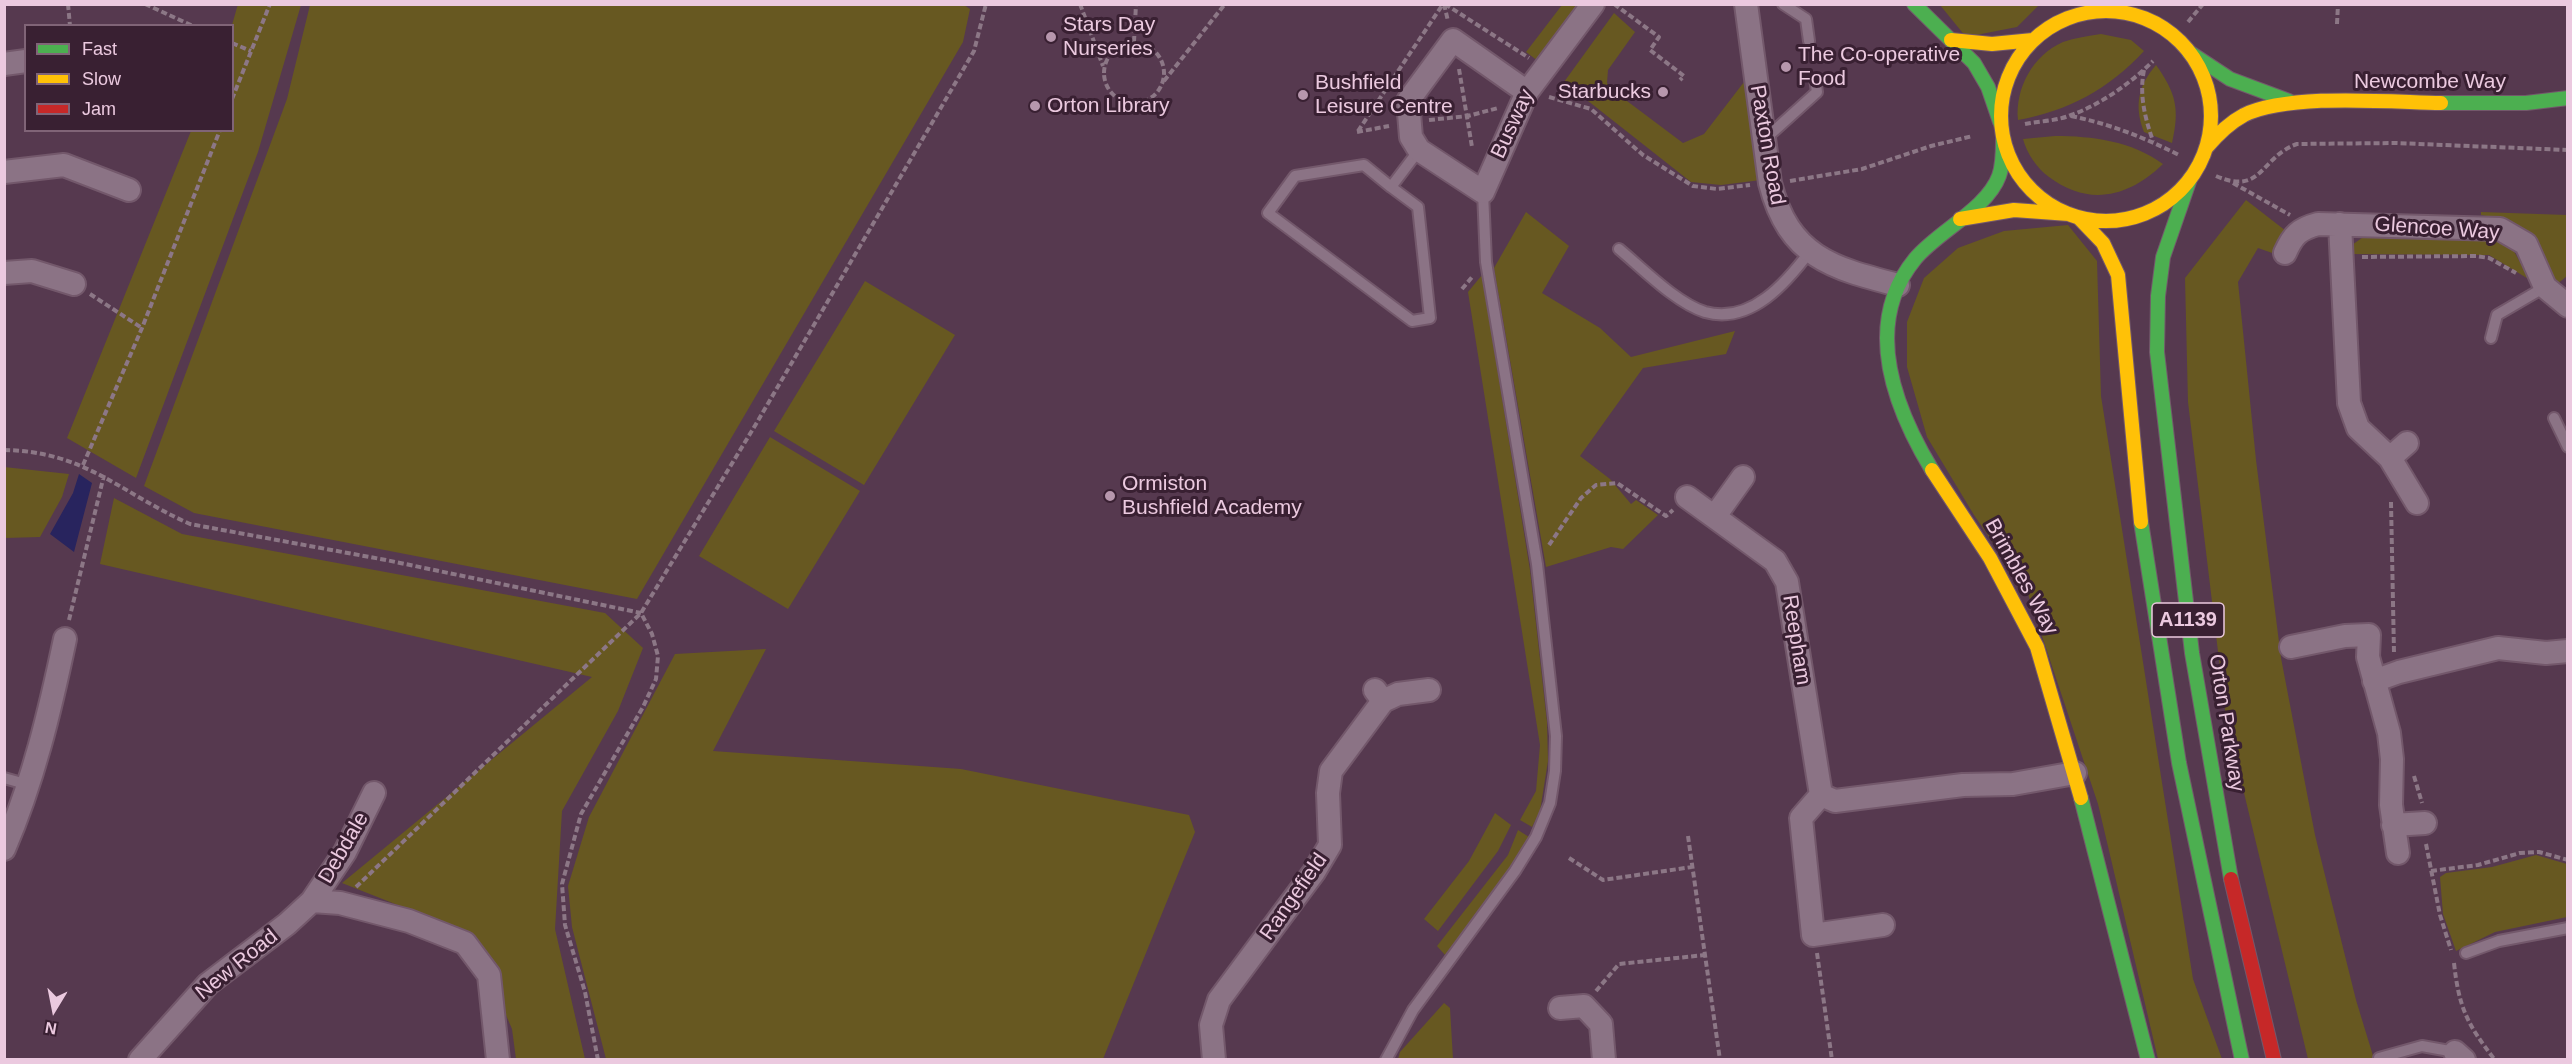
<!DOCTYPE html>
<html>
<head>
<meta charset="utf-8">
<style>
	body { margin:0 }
	#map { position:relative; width:2572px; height:1064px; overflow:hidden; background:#56394f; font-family:Arial,sans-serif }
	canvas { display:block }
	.frame { position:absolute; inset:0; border:6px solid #ebc9df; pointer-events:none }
	.legend { position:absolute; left:24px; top:24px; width:210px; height:108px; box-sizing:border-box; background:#392032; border:2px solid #806477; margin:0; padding:8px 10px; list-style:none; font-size:18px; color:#ebc9df }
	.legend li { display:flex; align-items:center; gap:12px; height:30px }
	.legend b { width:30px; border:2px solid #806477 }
	.north { position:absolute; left:24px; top:980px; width:60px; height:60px; -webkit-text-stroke:4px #392032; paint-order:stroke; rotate:190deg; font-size:16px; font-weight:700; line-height:24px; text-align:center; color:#ebc9df }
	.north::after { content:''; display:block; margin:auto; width:21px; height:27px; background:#ebc9df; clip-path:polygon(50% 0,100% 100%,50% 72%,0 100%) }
</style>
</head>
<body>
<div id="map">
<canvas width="2572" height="1064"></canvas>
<div class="frame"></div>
<ul class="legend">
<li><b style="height:8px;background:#4caf50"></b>Fast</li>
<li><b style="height:8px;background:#ffc107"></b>Slow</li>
<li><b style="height:8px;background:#c62828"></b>Jam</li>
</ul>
<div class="north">N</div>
</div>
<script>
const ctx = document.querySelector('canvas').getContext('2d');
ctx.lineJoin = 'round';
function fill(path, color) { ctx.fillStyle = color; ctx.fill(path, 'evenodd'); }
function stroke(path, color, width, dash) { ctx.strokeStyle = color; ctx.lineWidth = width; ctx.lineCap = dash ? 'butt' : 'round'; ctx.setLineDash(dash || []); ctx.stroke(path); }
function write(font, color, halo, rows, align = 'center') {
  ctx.font = font + ' Arial,sans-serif'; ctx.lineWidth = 6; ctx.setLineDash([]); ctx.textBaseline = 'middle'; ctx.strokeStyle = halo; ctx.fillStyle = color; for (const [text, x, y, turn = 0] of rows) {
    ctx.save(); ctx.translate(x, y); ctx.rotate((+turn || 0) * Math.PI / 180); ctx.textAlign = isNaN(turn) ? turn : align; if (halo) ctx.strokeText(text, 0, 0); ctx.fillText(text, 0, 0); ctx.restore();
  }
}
fill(new Path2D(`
	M238,4L301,5L258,152L136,478L67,438L191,131L232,130V25Z
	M964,5L970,9L963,42L637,599L194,513L144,486L287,99L310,5Z
	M1562,5H1580L1538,61L1526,52Z
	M1940,5H2039L2017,27L1966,37Z
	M1614,13L1635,32L1608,70L1607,83L1615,92L1683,143L1704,134L1744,82L1761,180L1721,185L1691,182L1564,82Z
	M2101,34L2131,40L2144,51C2109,89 2068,111 2018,120C2015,88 2033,55 2063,42C2075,38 2088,36 2101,34Z
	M2156,65C2176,93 2180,109 2172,143L2144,132C2134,106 2138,86 2156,65Z
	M2055,136C2092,136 2132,141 2163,164C2129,197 2089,207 2049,177C2037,168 2027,154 2023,139Z
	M2246,200L2286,231L2275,254L2258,248L2238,282L2256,460L2281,658L2315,835L2356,1000L2374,1059H2308L2226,718L2188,402L2185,278Z
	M1526,212L1569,246L1542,293L1600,328L1631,357L1735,331L1726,354L1643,368L1580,456L1610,479L1631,504L1636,500L1658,515L1623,549L1611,547L1546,567L1494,268Z
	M2481,212L2567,215V276L2556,285L2523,231L2508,220L2481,215Z
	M2068,225L2097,261L2101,396L2193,979L2222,1059H2158L2098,804L2028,594L1974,515L1927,437L1907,367V322L1924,278L1958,248L2004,231Z
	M2366,235L2495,238L2511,246L2530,280L2489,255L2350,254L2352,245Z
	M1482,275L1530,570L1547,722L1548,761L1540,811L1532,827L1520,820L1536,791L1540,745L1468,292Z
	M865,281L955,335L864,485L774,431Z
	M770,437L860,491L788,609L699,556Z
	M4,467L69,474L62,497L40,537L5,538Z
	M114,498L182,534L605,613L643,648L618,711L562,811L555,929L585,1059H516L512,1029L471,934L342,883L592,677L100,564Z
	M766,649L713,751L961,769L1189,815L1195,832L1103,1059H606L572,927L568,886L589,817L675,654Z
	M1495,813L1511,825L1498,851L1438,931L1424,919L1469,861Z
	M1518,830L1529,837L1502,881L1445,955L1437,946L1508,855Z
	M2536,855L2567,864V917L2495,932L2456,951L2443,914L2440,877L2446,873L2492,867Z
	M1444,1003L1450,1008L1453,1059H1398L1400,1052Z`), '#675821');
fill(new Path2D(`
	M79,474L92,483L74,552L50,534L73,493Z`), '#28245e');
const lane = new Path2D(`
	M1783,4L1806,19L1809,41
	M1765,139L1817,92L1815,79
	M1391,187L1418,207L1430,318L1412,321L1268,213L1295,176L1364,165L1391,187L1419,150
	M1619,249C1642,268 1676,303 1705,312C1751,325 1787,282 1811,250
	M2491,338L2497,315L2545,287
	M2554,418L2568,447
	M4,778L29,785
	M2466,953L2499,941L2568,928
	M2379,1058L2422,1046L2455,1052
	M1386,1060L1413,1010L1515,871L1536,837L1550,803L1555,771L1556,736L1537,564L1486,262L1483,192`);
const street = new Path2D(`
	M1746,4L1770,183C1789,257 1832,268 1898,285
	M4,64L26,61
	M1527,92L1453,40L1408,101L1411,137L1419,150L1483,192L1527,92L1593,4
	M4,172L64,165L129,190
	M2340,224L2349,403L2358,428L2390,458L2417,503
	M2285,253C2293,235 2299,229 2318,224L2500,229L2526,244L2545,287L2568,306
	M4,273L32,271L74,284
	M2390,458L2407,443
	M1687,497L1775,561L1787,582L1821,795
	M1715,516L1743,477
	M2291,647L2345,636L2369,635L2368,657L2389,733L2392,759L2391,805L2398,853
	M2374,681L2399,672L2498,648L2546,653L2568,651
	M1375,690L1383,701L1398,694L1429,690
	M2393,825L2425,823
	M4,849C33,782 50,711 65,639
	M312,901L340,903L409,921L465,943L489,975L498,1060
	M1883,925L1813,935L1801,818L1821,795L1835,801L1963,785L2013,784L2075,773
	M1560,1008L1584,1006L1601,1024L1604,1060
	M2455,1052L2464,1060
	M140,1060L208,984L287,924L312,901L345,852L374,793
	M1214,1060L1211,1025L1219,1000L1314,872L1330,845L1328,793L1331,771L1383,701`);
const fast = new Path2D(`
	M1914,4L1974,63L1988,87L2000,122
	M2189,52L2230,79L2289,101
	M2441,103H2526L2568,98
	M2190,179L2163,257L2158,296L2157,352L2192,653L2231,879
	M1932,470C1894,407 1862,324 1915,259C1937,232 1987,209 1999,176C2003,165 2003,152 2003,140
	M2141,522L2179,763L2242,1060
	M2081,798L2148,1060`);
const slow = new Path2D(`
	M2001 116a105 105 0 1 1 210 0a105 105 0 1 1-210 0Z
	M1951,40L1992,44L2033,40
	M2206,148C2217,135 2229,123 2244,115C2290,93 2389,102 2441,103
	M2079,218L2103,243L2118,275L2141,522
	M1960,219L2014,210L2069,214
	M1932,470L1990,558L2037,647L2081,798`);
const jam = new Path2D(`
	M2231,879L2274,1060`);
stroke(lane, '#73586b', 14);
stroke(street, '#73586b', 26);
stroke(fast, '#73586b', 16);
stroke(slow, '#73586b', 16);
stroke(jam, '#73586b', 16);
stroke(new Path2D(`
	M68,4L70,26
	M145,4L193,26
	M1080,4L1103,66
	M1444,4L1448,21
	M1445,4L1529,58
	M1614,4L1659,37L1650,50L1684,76L1680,80
	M2188,22L2203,4
	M2337,24L2338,4
	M1134,42L1136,4
	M1104 73a30 30 0 1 1 60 0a30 30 0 1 1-60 0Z
	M232,43L251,51
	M1459,69L1472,147
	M2144,70C2139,95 2145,118 2153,141
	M1164,81L1225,4
	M1549,97L1591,109L1643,155L1693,186L1717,189L1750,185
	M232,99L270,4
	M2071,116C2110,124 2143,137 2179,155
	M1429,120L1468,116L1498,108
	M2025,124C2040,121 2057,121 2071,115C2100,105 2131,83 2153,61
	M1358,131L1443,4
	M1357,132L1389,126
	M2216,176C2263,196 2260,157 2297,144L2395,143L2568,150
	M1790,181L1862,169L1931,146L1973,136
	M2233,183L2290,215
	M2362,257L2476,256L2489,258L2516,273
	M1462,289L1473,276
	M90,294L142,328
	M4,450C85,451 122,494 190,524L386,560L641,613
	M83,465L142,328L220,130
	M2391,502L2394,653
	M1549,545L1581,498L1596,485L1617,483L1666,516L1673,510
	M69,620L104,475
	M2414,776L2422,803
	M1688,836L1720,1060
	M2426,844L2440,915L2451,950
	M1569,858L1603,880L1692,867
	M2431,871L2478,865L2520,853L2539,852L2568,860
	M356,887L641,613L756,424L974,51L986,4
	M1817,953L1832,1060
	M2454,963C2459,1008 2467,1024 2495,1060
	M1596,991L1619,964L1705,955
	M598,1060L585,992L565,925L562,884L581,814L643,707L656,679L658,656L652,634L641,613`), '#8c7786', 4, [6, 3]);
stroke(lane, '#8b7385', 10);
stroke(street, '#8b7385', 22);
stroke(fast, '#4caf50', 14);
stroke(slow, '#ffc107', 14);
stroke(jam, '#c62828', 14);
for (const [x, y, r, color] of [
	[1051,37,6,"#b797ad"],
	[1786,67,6,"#b797ad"],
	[1663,92,6,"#b797ad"],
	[1303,95,6,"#b797ad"],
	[1035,106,6,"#b797ad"],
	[1110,496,6,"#b797ad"]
]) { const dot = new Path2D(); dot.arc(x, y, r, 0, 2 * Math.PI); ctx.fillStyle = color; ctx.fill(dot); stroke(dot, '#392032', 2); }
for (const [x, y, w] of [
	[2188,620,72]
]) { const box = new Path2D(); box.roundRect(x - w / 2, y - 17, w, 34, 4.5); ctx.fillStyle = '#392032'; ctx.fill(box); stroke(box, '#ebc9df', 1.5); }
write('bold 20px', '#ebc9df', null, [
	["A1139",2188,620]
]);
write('21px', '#ebc9df', '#392032', [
	["Stars Day",1063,25],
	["Nurseries",1063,49],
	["The Co-operative",1798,55],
	["Food",1798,79],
	["Bushfield",1315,83],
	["Leisure Centre",1315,107],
	["Starbucks",1651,92,"right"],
	["Orton Library",1047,106],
	["Ormiston",1122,484],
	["Bushfield Academy",1122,508]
], 'left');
write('21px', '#ebc9df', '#392032', [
	["Newcombe Way",2430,82],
	["Busway",1513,124,-65],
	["Paxton Road",1767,145,80],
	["Glencoe Way",2437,229,4],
	["Brimbles Way",2021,577,61],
	["Reepham",1796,640,81],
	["Orton Parkway",2226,723,81],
	["Debdale",344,848,-60],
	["Rangefield",1294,897,-55],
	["New Road",237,965,-39]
]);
</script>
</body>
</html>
